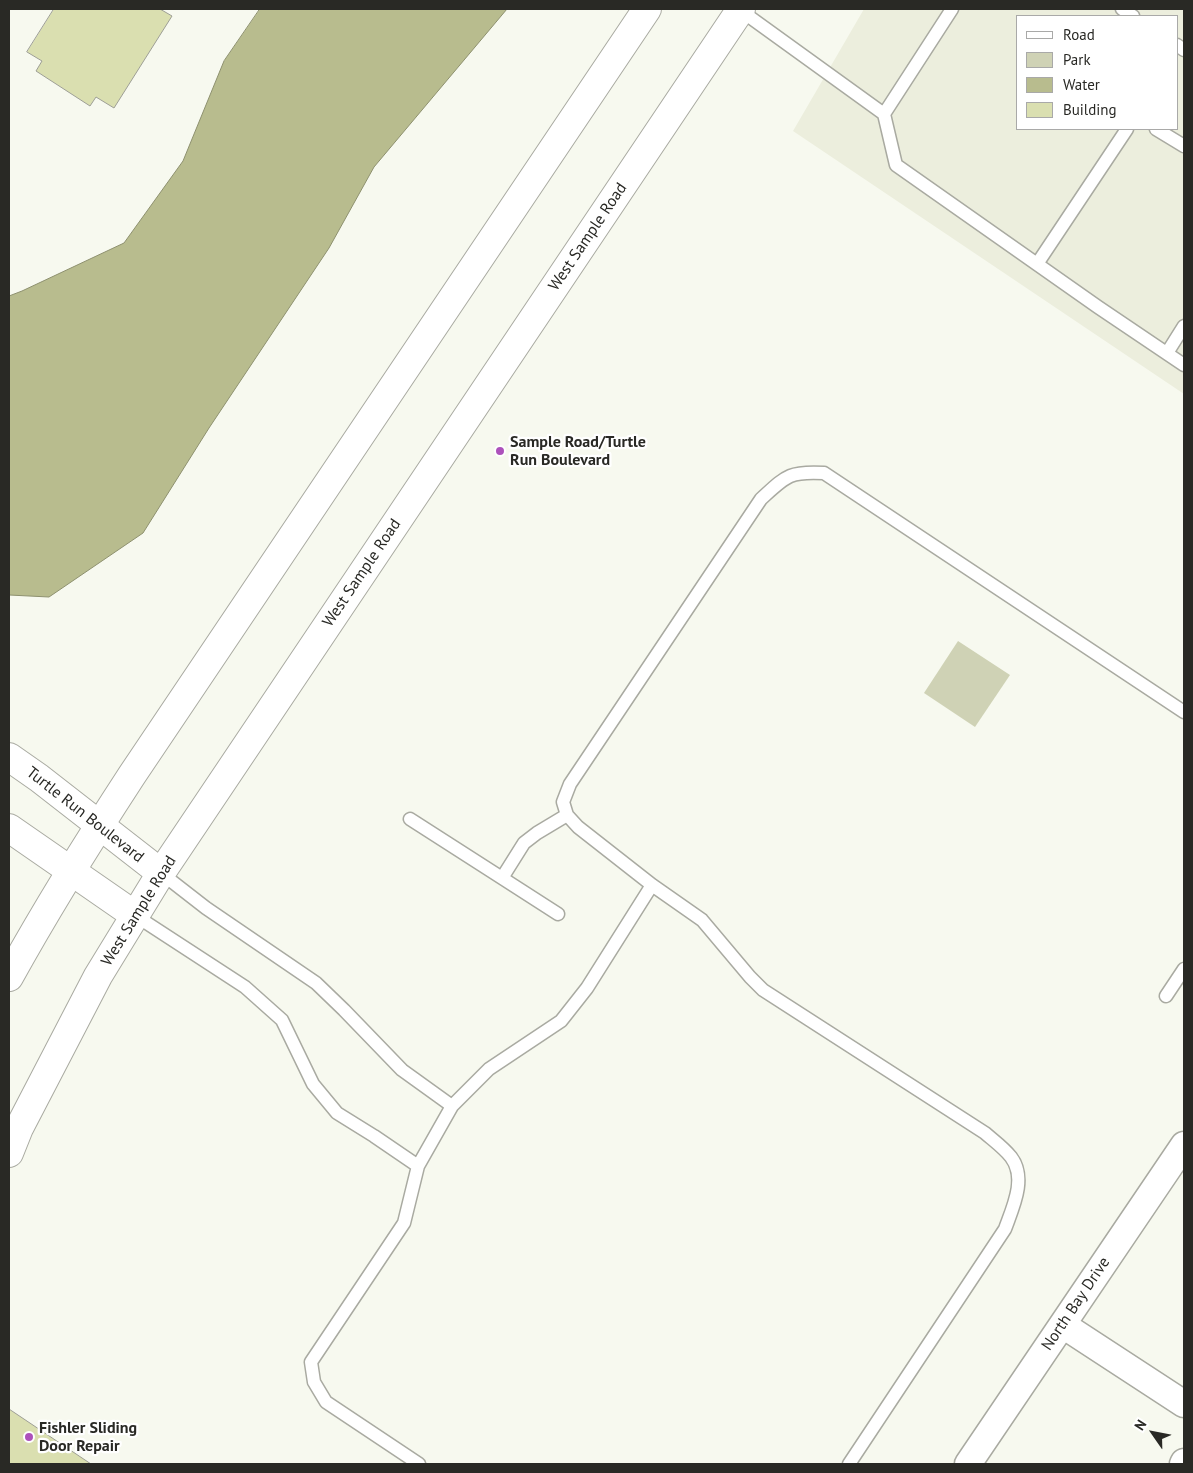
<!DOCTYPE html>
<html>
<head>
<meta charset="utf-8">
<style>
	body { margin:0 }
	#map { position:relative; width:1193px; height:1473px; overflow:hidden; background:#f7f9ef; font-family:"PT Sans",sans-serif }
	canvas { display:block }
	.frame { position:absolute; inset:0; border:10px solid #292925; pointer-events:none }
	.legend { position:absolute; left:1016px; top:15px; width:162px; height:115px; box-sizing:border-box; background:#fff; border:1px solid #a9a9a8; margin:0; padding:6px 9px; list-style:none; font-size:15px; color:#292925 }
	.legend li { display:flex; align-items:center; gap:10px; height:25px }
	.legend b { width:25px; border:1px solid #a9a9a8 }
	.north { position:absolute; left:1128px; top:1408px; width:50px; height:50px; -webkit-text-stroke:4px #fff; paint-order:stroke; rotate:303deg; font-size:14px; font-weight:700; line-height:20px; text-align:center; color:#292925 }
	.north::after { content:''; display:block; margin:auto; width:18px; height:22px; background:#292925; clip-path:polygon(50% 0,100% 100%,50% 72%,0 100%) }
</style>
</head>
<body>
<div id="map">
<canvas width="1193" height="1473"></canvas>
<div class="frame"></div>
<ul class="legend">
<li><b style="height:6px;background:#fff"></b>Road</li>
<li><b style="height:14px;background:#cfd2b5"></b>Park</li>
<li><b style="height:14px;background:#b8bc8e"></b>Water</li>
<li><b style="height:14px;background:#dadfb0"></b>Building</li>
</ul>
<div class="north">N</div>
</div>
<script>
const ctx = document.querySelector('canvas').getContext('2d');
ctx.lineJoin = 'round';
function fill(path, color) { ctx.fillStyle = color; ctx.fill(path, 'evenodd'); }
function stroke(path, color, width, dash) { ctx.strokeStyle = color; ctx.lineWidth = width; ctx.lineCap = dash ? 'butt' : 'round'; ctx.setLineDash(dash || []); ctx.stroke(path); }
function write(font, color, halo, rows, align = 'center') {
  ctx.font = font + ' "PT Sans",sans-serif'; ctx.lineWidth = 4.5; ctx.setLineDash([]); ctx.textBaseline = 'middle'; ctx.strokeStyle = halo; ctx.fillStyle = color; for (const [text, x, y, turn = 0] of rows) {
    ctx.save(); ctx.translate(x, y); ctx.rotate((+turn || 0) * Math.PI / 180); ctx.textAlign = isNaN(turn) ? turn : align; if (halo) ctx.strokeText(text, 0, 0); ctx.fillText(text, 0, 0); ctx.restore();
  }
}
fill(new Path2D(`
	M864,9H1184V394L793,131ZM1017,16H1177V129H1017Z`), '#eceedd');
fill(new Path2D(`
	M958,641L1010,675L975,727L924,693Z`), '#cfd2b5');
const water = new Path2D(`
	M260,9H507L374,167L329,248L209,428L143,533L49,597L9,595V296L22,291L124,243L183,161L224,61Z`);
fill(water, '#b8bc8e');
stroke(water, '#8d906e', 1);
const building = new Path2D(`
	M54,9H160L172,16L114,108L96,97L90,106L36,71L42,61L27,52Z
	M9,1409L91,1464H9Z`);
fill(building, '#dadfb0');
stroke(building, '#9d9e95', 1);
const service = new Path2D(`
	M1122,9L1133,16
	M740,10L884,114L896,165L1098,307L1184,365
	M1177,45L1184,50
	M884,114L952,9
	M1156,129L1184,146
	M1037,264L1127,129
	M1167,353L1184,326
	M410,819L502,878
	M161,873L206,908L316,983L344,1010L402,1070L452,1106
	M558,914L502,878L524,843L537,833L567,815
	M136,916L245,987L282,1020L313,1084L337,1113L374,1136L418,1166
	M1166,996L1184,969
	M419,1464L326,1402L314,1382L311,1362L404,1223L418,1166L452,1106L489,1069L561,1021L587,988L652,885
	M849,1464L1005,1229C1013,1207 1027,1178 1011,1157C1004,1148 993,1140 985,1133L763,990L750,977L702,920L652,885L578,827L567,815L563,802L570,784L761,499C786,476 789,471 824,473L1184,712`);
const minor = new Path2D(`
	M1063,1325L1184,1404
	M968,1464L1184,1145
	M1183,1464L1184,1462`);
const tertiary = new Path2D(`
	M9,757L39,778L161,873
	M9,828L136,916`);
const primary = new Path2D(`
	M9,977C47,908 89,841 132,775L647,9
	M9,1153L19,1128L98,976L161,873L741,9`);
stroke(service, '#a9aaa1', 15);
stroke(minor, '#a9aaa1', 29);
stroke(tertiary, '#a9aaa1', 30);
stroke(primary, '#a9aaa1', 30);
stroke(service, '#fff', 12);
stroke(minor, '#fff', 26);
stroke(tertiary, '#fff', 28);
stroke(primary, '#fff', 28);
for (const [x, y, r, color] of [
	[500,451,5,"#ad51bb"],
	[29,1437,5,"#ad51bb"]
]) { const dot = new Path2D(); dot.arc(x, y, r, 0, 2 * Math.PI); ctx.fillStyle = color; ctx.fill(dot); stroke(dot, '#fff', 2); }
write('16px', '#292925', '#fff', [
	["West Sample Road",588,237,-56],
	["West Sample Road",362,573,-56],
	["Turtle Run Boulevard",85,815,38],
	["West Sample Road",139,911,-58],
	["North Bay Drive",1076,1304,-56]
]);
write('bold 16px', '#292925', '#fff', [
	["Sample Road/Turtle",510,442],
	["Run Boulevard",510,460],
	["Fishler Sliding",39,1428],
	["Door Repair",39,1446]
], 'left');
</script>
</body>
</html>
